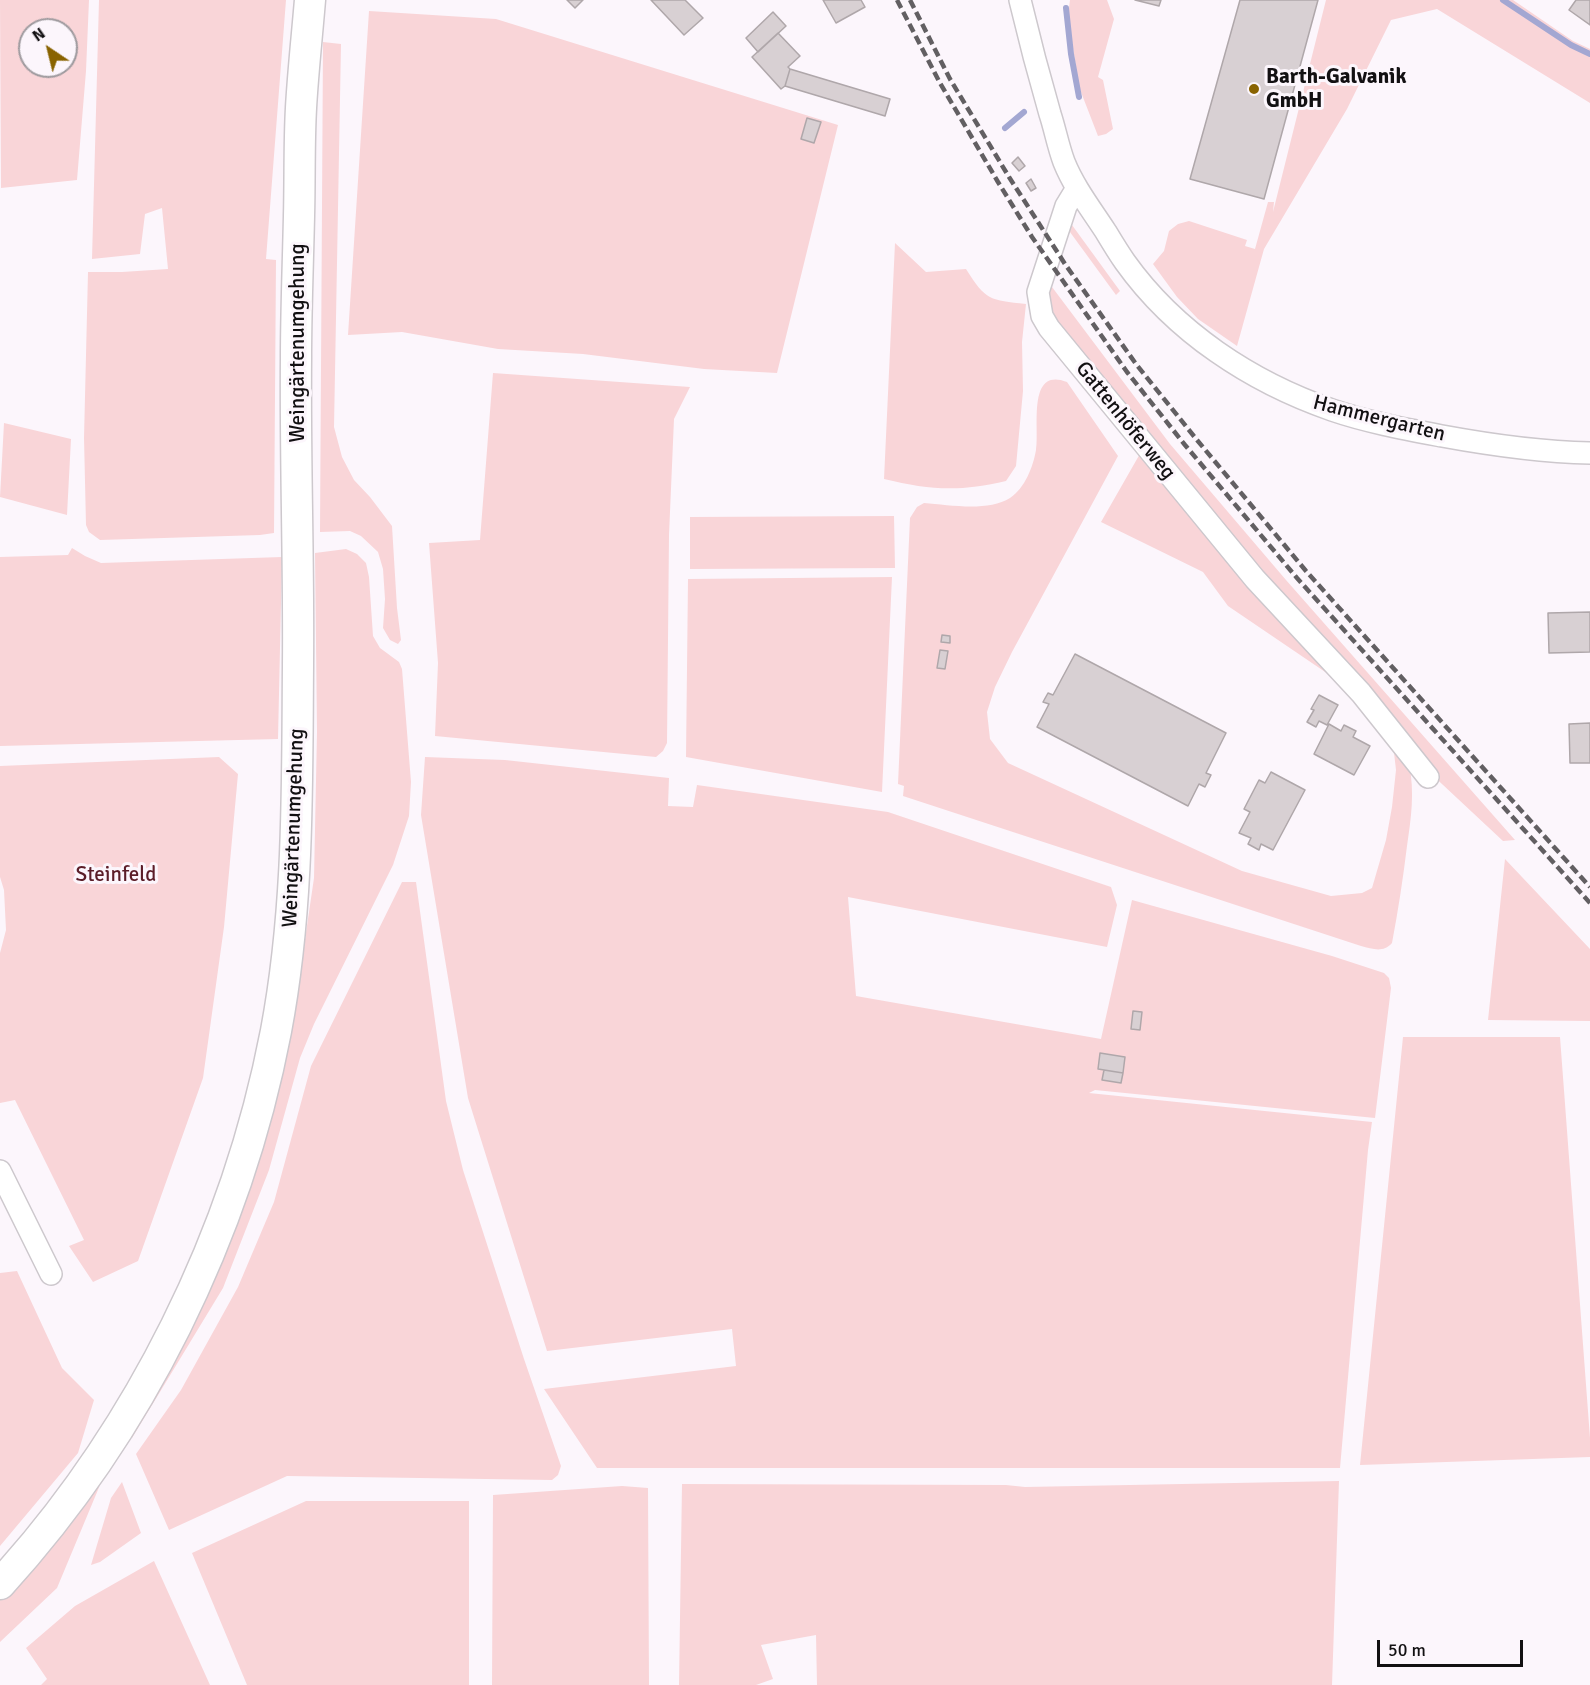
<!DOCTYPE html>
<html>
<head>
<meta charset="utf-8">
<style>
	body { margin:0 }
	#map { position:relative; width:1590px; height:1685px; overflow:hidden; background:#fcf6fc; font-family:Signika,sans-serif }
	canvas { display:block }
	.north { position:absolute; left:18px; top:18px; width:60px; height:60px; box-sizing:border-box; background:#fcf6fc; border:2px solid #9e9a9e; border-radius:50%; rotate:325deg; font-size:16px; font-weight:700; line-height:24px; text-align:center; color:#121012 }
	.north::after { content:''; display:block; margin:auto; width:21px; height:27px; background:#896300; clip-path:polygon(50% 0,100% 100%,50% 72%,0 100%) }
	.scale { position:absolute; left:1377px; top:1640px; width:146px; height:27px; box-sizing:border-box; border:3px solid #121012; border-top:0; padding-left:8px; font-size:18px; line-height:21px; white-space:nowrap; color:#121012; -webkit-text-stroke:4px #fcf6fc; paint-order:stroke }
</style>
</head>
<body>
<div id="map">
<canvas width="1590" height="1685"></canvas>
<div class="north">N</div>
<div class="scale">50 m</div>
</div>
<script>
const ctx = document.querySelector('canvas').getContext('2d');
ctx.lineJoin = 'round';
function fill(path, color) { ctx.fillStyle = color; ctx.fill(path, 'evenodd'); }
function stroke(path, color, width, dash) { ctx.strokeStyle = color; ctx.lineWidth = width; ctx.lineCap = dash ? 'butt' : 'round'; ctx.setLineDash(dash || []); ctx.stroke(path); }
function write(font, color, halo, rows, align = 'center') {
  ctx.font = font + ' Signika,sans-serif'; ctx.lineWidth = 6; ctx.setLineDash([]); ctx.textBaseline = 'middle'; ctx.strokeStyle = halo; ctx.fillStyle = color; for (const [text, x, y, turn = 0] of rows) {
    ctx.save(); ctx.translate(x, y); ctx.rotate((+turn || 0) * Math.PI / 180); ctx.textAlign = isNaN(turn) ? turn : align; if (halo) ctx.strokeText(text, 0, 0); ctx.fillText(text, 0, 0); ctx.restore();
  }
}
fill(new Path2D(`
	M0,0H89L86,71L77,180L1,188ZM30,30H66V66H30Z
	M99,0H286L266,259L276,260L274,533L260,535L100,540L89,532L86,525L84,438L88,272H122L168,269L162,208L145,214L140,254L92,259Z
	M1070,0H1107L1114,19L1098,77L1103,80L1113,129L1106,134L1098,136L1079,87L1068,16Z
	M1326,0H1513L1573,41L1590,49V103L1437,9L1391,20L1347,109L1264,249L1237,346L1198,319L1177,297L1153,264L1164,251L1169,231L1178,224L1189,221L1247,240L1245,246L1255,249L1268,202H1274L1273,212Z
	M369,11L496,19L838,125L777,373L704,369L583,354L498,349L402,332L348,335Z
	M323,42L341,44L334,427L342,457L354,480L370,497L392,526L397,608L401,640L398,644L390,640L383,628L385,599L383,569L378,552L361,536L350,531L320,532Z
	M1072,225L1120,291L1116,295L1067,228Z
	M895,243L926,272L966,269C986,301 990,300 1026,304L1022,342L1023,391L1016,466L1006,481C960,492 929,490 884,479Z
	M1049,283L1170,444L1286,580L1515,840L1503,841L1427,770L1409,764C1415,792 1411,819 1407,846C1403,879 1398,911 1392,943C1383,953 1373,949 1361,946L903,796L904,786L898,784L910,518L917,507L924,503C950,505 988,512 1010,498C1025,488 1033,467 1036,450C1040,430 1026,366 1067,382L1118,456L1012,652L995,687L987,712L990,739L1008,763L1242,871L1331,896L1362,893L1372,888L1386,840L1392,807L1396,770L1393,744L1347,693L1349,691L1337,680L1228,606L1203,572L1101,522L1149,438L1063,337L1046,293Z
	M493,373L690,387L674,419L669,535L667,743L663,751L656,757L435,736L438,663L429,543L480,540Z
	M4,423L71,439L67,515L0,497Z
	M894,516L895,568L690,569V517Z
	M72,548L85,556L101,563L282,557L278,739L0,746V557L68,555Z
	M346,549L357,554L366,563L369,577L373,636L380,648L399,662L402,669L411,782L409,816L393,865L314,1024L300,1058L269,1170L223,1288L132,1438L127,1434L287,1054L298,987L314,878L317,732L315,553Z
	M892,577L882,792L686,757L688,579Z
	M219,757L238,774L224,927L203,1078L138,1261L93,1282L69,1246L84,1240L15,1100L0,1103V953L6,930L4,890L0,877V766Z
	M425,757L505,760L669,778L668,806L693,807L697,785L888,812L1111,887L1117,905L1107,947L848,897L856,996L1101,1039L1132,900L1332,956L1384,973L1389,978L1391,988L1375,1118L1095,1090L1089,1093L1372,1122L1368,1150L1340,1468H597L544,1389L736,1366L732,1329L547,1351L468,1098L421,815Z
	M1505,859L1590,949V1021L1488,1020Z
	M402,882H416L446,1101L463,1170L524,1359L561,1466L558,1475L552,1480L287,1476L169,1530L136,1454L181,1390L238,1287L274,1202L311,1066Z
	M1403,1037H1560L1590,1438V1457L1360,1465Z
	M17,1271L62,1368L94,1400L78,1453L0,1546V1273Z
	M1339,1481L1332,1685H817L816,1635L761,1645L773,1679L756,1685H679L682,1484L1006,1485L1025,1487Z
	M122,1482L141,1533L100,1562L91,1565L111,1498Z
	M100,1485L57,1588L0,1642V1593Z
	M622,1486L648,1488L649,1685H492L493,1495Z
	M306,1501H469V1685H247L192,1553Z
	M154,1561L210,1685H41L47,1679L26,1648L75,1606Z`), '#f9d5d8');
stroke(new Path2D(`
	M1503,0L1571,45L1590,54
	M1066,8L1071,54L1079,97
	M1005,128L1024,112`), '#a3a7d2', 6);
const building = new Path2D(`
	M567,0H583L575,8Z
	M651,0H685L703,18L684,35Z
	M823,0H861L865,7L836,23Z
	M1135,0H1161L1159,6Z
	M1240,0H1318L1264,199L1190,179Z
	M1576,0H1590V25L1569,10Z
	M773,12L786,26L758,52L746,38Z
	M778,33L800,56L788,67L790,69L785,86L781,89L752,57Z
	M790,69L890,99L885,116L785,86Z
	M807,118L821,122L814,143L801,139Z
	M1018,157L1025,166L1019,171L1012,163Z
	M1031,179L1036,188L1031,191L1026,183Z
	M1590,612V652L1549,653L1548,613Z
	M942,635L950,636V643L941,642Z
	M940,650L948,651L945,669L937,668Z
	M1075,654L1226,733L1206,773L1211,775L1205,787L1199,784L1188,806L1037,727L1049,704L1043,702L1048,693L1053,695Z
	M1319,695L1338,705L1327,725L1319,721L1316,727L1307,722L1314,710L1311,709Z
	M1590,723V763H1570L1569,724Z
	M1329,724L1341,731L1344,725L1356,731L1353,737L1370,746L1354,775L1314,754Z
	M1271,772L1305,790L1273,850L1261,844L1259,850L1248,844L1251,838L1239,833L1250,812L1244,809L1259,780L1265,783Z
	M1133,1011L1142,1012L1140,1030L1131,1029Z
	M1100,1053L1125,1057L1123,1073L1098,1069Z
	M1104,1070L1123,1073L1121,1083L1102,1080Z`);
fill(building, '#d8d0d3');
stroke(building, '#afa7aa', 1.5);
const minor = new Path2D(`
	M1020,0C1029,38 1039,76 1050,114C1055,129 1058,146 1064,162C1074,187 1091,209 1106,232C1112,242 1118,252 1125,262C1175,332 1251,382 1332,410C1367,422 1405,429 1442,436C1491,445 1540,452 1590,453
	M1077,188L1066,206L1038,292L1042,316L1049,328L1255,579L1361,693L1428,777
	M0,1171L51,1274`);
const secondary = new Path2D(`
	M0,1584C140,1431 237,1234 276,1031C299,909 297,790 298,666C299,563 295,461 296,358C296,311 298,263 299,216C300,180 299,144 301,108C303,72 307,36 310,0`);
stroke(minor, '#cdc8cd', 24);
stroke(secondary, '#cdc8cd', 33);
stroke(minor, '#fff', 21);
stroke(secondary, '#fff', 30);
stroke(new Path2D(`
	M897,0L940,83L998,182L1032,237L1127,372L1185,445L1297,578L1590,903
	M910,0L950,79L1009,177L1065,264L1136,364L1197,440L1306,571L1590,887`), '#625f62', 4.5, [9, 4.5]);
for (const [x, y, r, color] of [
	[1254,89,6,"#896300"]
]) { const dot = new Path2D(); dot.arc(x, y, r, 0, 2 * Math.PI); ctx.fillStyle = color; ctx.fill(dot); stroke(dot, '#fcf6fc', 2); }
write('bold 21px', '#121012', '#fcf6fc', [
	["Barth-Galvanik",1266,77],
	["GmbH",1266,101]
], 'left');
write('21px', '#121012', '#fcf6fc', [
	["Weingärtenumgehung",298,343,-90],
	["Hammergarten",1379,419,14],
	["Gattenhöferweg",1125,421,51],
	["Weingärtenumgehung",294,828,-88]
]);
write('21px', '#5b1d28', '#fcf6fc', [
	["Steinfeld",116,875]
]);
</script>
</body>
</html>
